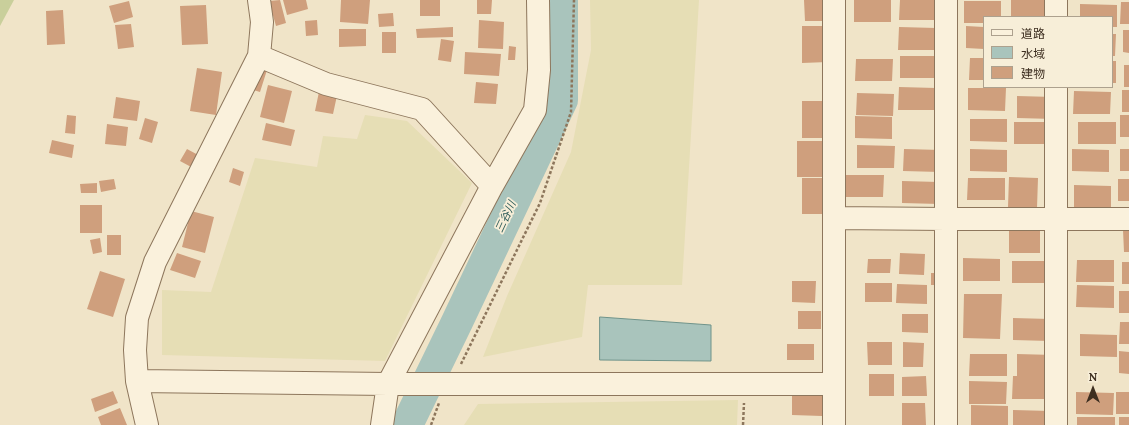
<!DOCTYPE html>
<html>
<head>
<meta charset="utf-8">
<style>
	body { margin:0 }
	#map { position:relative; width:1129px; height:425px; overflow:hidden; background:#f0e4c8; font-family:Lora,"Noto Sans JP",serif }
	canvas { display:block }
	.legend { position:absolute; left:983px; top:16px; width:130px; height:72px; box-sizing:border-box; background:#f7eed8; border:1px solid #ada18e; margin:0; padding:5px 7px; list-style:none; font-size:12px; color:#3d2e20 }
	.legend li { display:flex; align-items:center; gap:8px; height:20px }
	.legend b { width:20px; border:1px solid #ada18e }
	.north { position:absolute; left:1073px; top:369px; width:40px; height:40px; -webkit-text-stroke:3px #f7eed8; paint-order:stroke; rotate:0deg; font-size:11px; font-weight:700; line-height:16px; text-align:center; color:#3d2e20 }
	.north::after { content:''; display:block; margin:auto; width:14px; height:18px; background:#3d2e20; clip-path:polygon(50% 0,100% 100%,50% 72%,0 100%) }
</style>
</head>
<body>
<div id="map">
<canvas width="1129" height="425"></canvas>
<ul class="legend">
<li><b style="height:5px;background:#faf1dc"></b>道路</li>
<li><b style="height:11px;background:#a9c4bc"></b>水域</li>
<li><b style="height:11px;background:#cf9f7d"></b>建物</li>
</ul>
<div class="north">N</div>
</div>
<script>
const ctx = document.querySelector('canvas').getContext('2d');
ctx.lineJoin = 'round';
function fill(path, color) { ctx.fillStyle = color; ctx.fill(path, 'evenodd'); }
function stroke(path, color, width, dash) { ctx.strokeStyle = color; ctx.lineWidth = width; ctx.lineCap = dash ? 'butt' : 'round'; ctx.setLineDash(dash || []); ctx.stroke(path); }
function write(font, color, halo, rows, align = 'center') {
  ctx.font = font + ' Lora,"Noto Sans JP",serif'; ctx.lineWidth = 3.5; ctx.setLineDash([]); ctx.textBaseline = 'middle'; ctx.strokeStyle = halo; ctx.fillStyle = color; for (const [text, x, y, turn = 0] of rows) {
    ctx.save(); ctx.translate(x, y); ctx.rotate((+turn || 0) * Math.PI / 180); ctx.textAlign = isNaN(turn) ? turn : align; if (halo) ctx.strokeText(text, 0, 0); ctx.fillText(text, 0, 0); ctx.restore();
  }
}
fill(new Path2D(`
	M590,0H699L682,285H588L582,337L483,357L507,296L571,152L591,50Z
	M365,115L407,121L472,183L385,361L162,355V290L211,292L255,158L317,167L323,136L357,139Z
	M738,400L737,425H464L478,404Z`), '#e6deb5');
fill(new Path2D(`
	M0,0H14L0,26Z`), '#c9cf9b');
const water = new Path2D(`
	M600,317L711,325V361L600,360Z`);
fill(water, '#a9c4bc');
stroke(water, '#6f938a', 1);
stroke(new Path2D(`
	M407,425L457,322L562,100V0`), '#a9c4bc', 32);
fill(new Path2D(`
	M280,0L286,23L276,26L269,1Z
	M283,0H306L308,9L287,15Z
	M341,0H370L368,24L340,22Z
	M420,0H440V16H420Z
	M477,0H492L491,14H477Z
	M804,0H830V21H805Z
	M854,0H891V22H854Z
	M900,0H937V20H899Z
	M1011,0H1049L1048,17H1011Z
	M129,1L133,17L114,23L109,6Z
	M964,1H1001V17H984V23H964Z
	M1121,2H1129V24H1120Z
	M1080,4L1117,5V27H1112V17H1080Z
	M206,5L208,44L182,45L180,6Z
	M63,10L65,44L47,45L46,11Z
	M393,13L394,26L379,27L378,14Z
	M317,20L318,35L306,36L305,21Z
	M479,20L504,22L503,49L478,48Z
	M131,24L134,47L118,49L115,25Z
	M802,26H828V62L802,63Z
	M966,26L984,27V49L966,48Z
	M453,27V37L417,38L416,29Z
	M899,27L936,28V50H898Z
	M339,29H366V46L339,47Z
	M1123,30H1129V53L1123,52Z
	M382,32H396V53H382Z
	M1112,34H1116L1115,56H1112Z
	M441,39L454,41L451,62L438,60Z
	M509,46L516,47L515,60H508Z
	M465,52L501,54L499,76L464,74Z
	M900,56H938L937,78H900Z
	M970,58H984V80H969Z
	M856,59H893L892,81H855Z
	M1112,61H1116V83H1112Z
	M1124,65H1129V87H1124Z
	M257,66L267,70L260,92L250,89Z
	M197,68L222,72L216,115L190,111Z
	M476,82L498,84L496,104L474,103Z
	M268,85L292,91L284,123L260,117Z
	M320,87L338,91L333,114L315,111Z
	M899,87L936,88V110H898Z
	M968,88H1006L1005,111L968,110Z
	M1122,90H1129V112H1122Z
	M1074,91L1111,92L1110,114H1073Z
	M857,93L894,94L893,116L856,115Z
	M1017,96L1054,97V119L1017,118Z
	M116,97L140,101L137,121L113,118Z
	M802,101H828V138H802Z
	M67,115L76,116L75,134L65,133Z
	M1120,115H1129V137H1120Z
	M855,116L892,117V139L855,138Z
	M145,118L158,122L152,143L139,139Z
	M970,119H1007V142L970,141Z
	M1014,122H1052L1051,144H1014Z
	M1078,122H1116V144H1078Z
	M266,123L295,130L291,146L262,140Z
	M107,124L128,127L126,146L105,144Z
	M52,140L74,145L72,158L49,153Z
	M797,141H823V177H797Z
	M857,145L895,146L894,168H857Z
	M187,149L200,156L193,168L180,161Z
	M904,149L941,150L940,172L903,171Z
	M970,149L1007,150V172L970,171Z
	M1072,149L1109,150V172L1072,171Z
	M1120,149H1129V171H1120Z
	M233,168L244,172L240,186L229,182Z
	M846,175H884L883,197H846Z
	M1009,177L1038,178L1037,208L1008,207Z
	M802,178H828V214H802Z
	M968,178H1005V200H967Z
	M114,179L116,189L101,192L99,181Z
	M1118,179H1129V201H1118Z
	M902,181L939,182V204L902,203Z
	M97,183V193H81L80,184Z
	M1074,185L1111,186V208L1074,207Z
	M80,205H102V233H80Z
	M191,211L214,217L205,253L182,247Z
	M1009,227H1040V253H1009Z
	M1123,230H1129V252H1124Z
	M107,235H121V255H107Z
	M100,238L102,252L93,254L90,240Z
	M177,253L201,261L195,278L170,270Z
	M900,253L925,254L924,275L899,274Z
	M963,258L1000,259V281H963Z
	M868,259H891L890,273H867Z
	M1077,260H1114V282H1076Z
	M1012,261H1049V283H1012Z
	M1122,262H1129V284H1122Z
	M100,271L125,279L113,317L87,309Z
	M931,273H942V285H931Z
	M792,281H816L815,303L792,302Z
	M865,283H892V302H865Z
	M897,284L927,285V304L896,303Z
	M1077,285L1114,286V308L1076,307Z
	M1119,291H1129V313H1119Z
	M964,294H1002L1000,339L963,338Z
	M798,311H821V329H798Z
	M902,314H928V333L902,332Z
	M1013,318L1050,319V341L1013,340Z
	M1120,322H1129V344H1119Z
	M1080,334L1117,335V357L1080,356Z
	M867,342H892V365H868Z
	M903,342L924,343L923,367H903Z
	M787,344H814V360H787Z
	M1119,351L1129,352V374L1119,373Z
	M970,354H1007V376H969Z
	M1017,354L1054,355L1050,399H1012L1013,376H1017Z
	M869,374H894V396H869Z
	M926,376L927,396H902V377Z
	M969,381L1007,382L1006,404H969Z
	M113,391L118,403L95,412L91,399Z
	M1076,392L1114,393L1113,415L1076,414Z
	M1116,392H1129V414H1116Z
	M792,396H822V416L792,415Z
	M902,403H925L926,425H902Z
	M971,405L1008,406V425H971Z
	M120,408L127,425H101L98,417Z
	M1013,410L1051,411L1050,425H1013Z
	M1077,417H1115V425H1077Z
	M1119,417H1129V425H1119Z`), '#cf9f7d');
const minor = new Path2D(`
	M834,0V425
	M946,0V425
	M1056,17V0
	M259,56L326,84L422,109L492,186
	M834,218L946,219H1129
	M137,381L388,384H834
	M147,425L137,381L135,350L137,318L155,262L259,56L262,22L259,0
	M382,425L388,384L492,186L535,110L539,70L538,0
	M1056,425V87`);
stroke(minor, '#8d765c', 24);
stroke(new Path2D(`
	M461,364L540,203L571,112L574,0
	M431,425L439,403
	M743,425L744,403`), '#8d765c', 2.5, [3, 2]);
stroke(minor, '#faf1dc', 22);
write('italic 11px', '#2f5d5a', '#f7eed8', [
	["三谷川",506,217,-65]
]);
</script>
</body>
</html>
